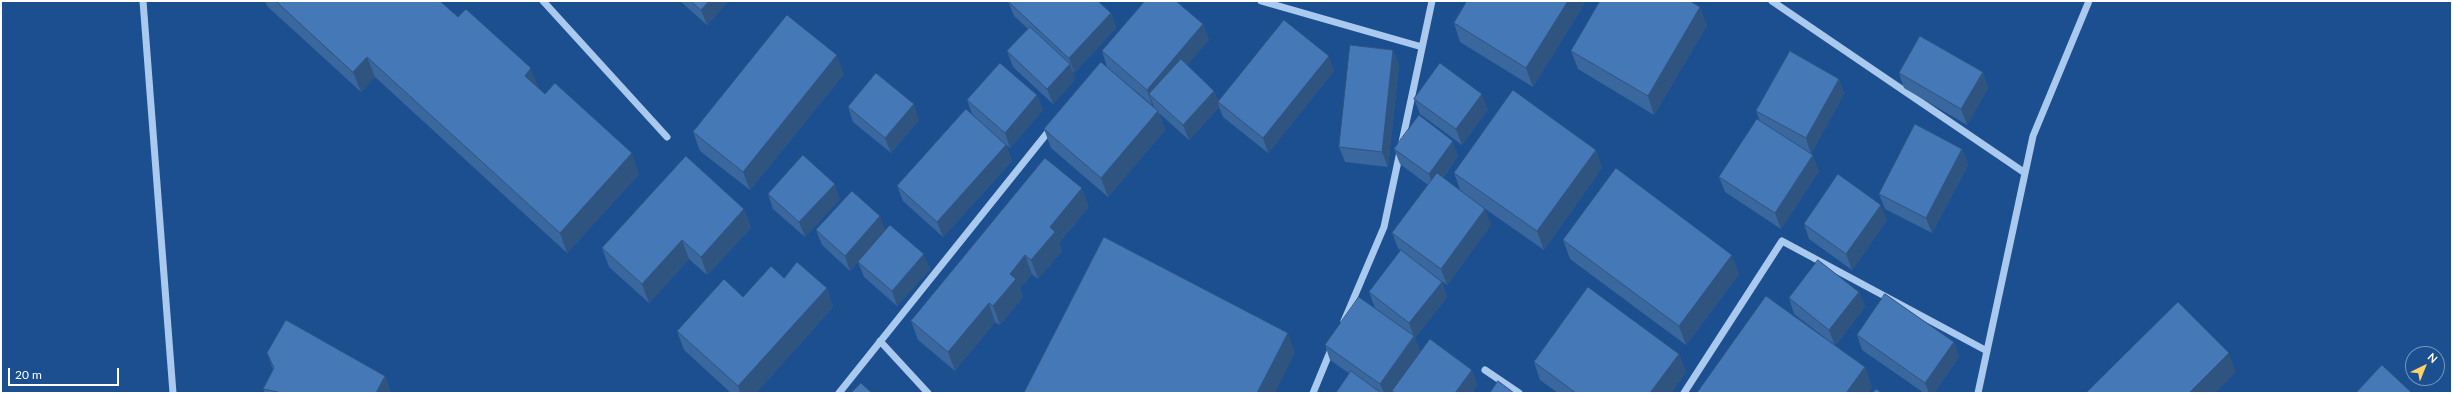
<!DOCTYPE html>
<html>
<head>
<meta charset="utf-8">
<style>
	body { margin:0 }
	#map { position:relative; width:2453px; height:394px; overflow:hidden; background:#1b4f8f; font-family:Lato,sans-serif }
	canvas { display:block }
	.frame { position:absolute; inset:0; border:2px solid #fff; pointer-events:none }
	.north { position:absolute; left:2405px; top:346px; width:40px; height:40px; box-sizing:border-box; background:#1b4f8f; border:1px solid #7695bc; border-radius:50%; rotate:43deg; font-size:11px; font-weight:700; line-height:16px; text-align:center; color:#fff }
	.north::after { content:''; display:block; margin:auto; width:14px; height:18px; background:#ffd166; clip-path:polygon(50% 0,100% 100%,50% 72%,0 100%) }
	.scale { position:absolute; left:8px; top:368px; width:111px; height:18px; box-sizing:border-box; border:2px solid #fff; border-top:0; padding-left:5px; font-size:12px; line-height:14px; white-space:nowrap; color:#fff; -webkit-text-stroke:3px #1b4f8f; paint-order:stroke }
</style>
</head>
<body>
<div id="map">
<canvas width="2453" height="394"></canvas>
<div class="frame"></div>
<div class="north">N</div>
<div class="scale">20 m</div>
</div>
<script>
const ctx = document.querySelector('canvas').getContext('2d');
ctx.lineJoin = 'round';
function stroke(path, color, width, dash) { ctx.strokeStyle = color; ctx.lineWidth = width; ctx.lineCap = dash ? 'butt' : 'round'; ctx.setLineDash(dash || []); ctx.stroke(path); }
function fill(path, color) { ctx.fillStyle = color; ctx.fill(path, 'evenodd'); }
stroke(new Path2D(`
	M143,1L173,393
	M543,1L667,137
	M1261,1L1422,47
	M1772,1L2025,173
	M1344,321L1384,227L1432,1
	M880,341L928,393
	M1485,370L1519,393
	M839,393L1052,127
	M1313,393L1332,347
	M1684,393L1782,241L1987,351
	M1978,393L2033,136L2089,1`), '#a9c9ee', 7);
fill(new Path2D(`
	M265,1H440L538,88L639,174L567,253L375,77L361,92L267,6Z
	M680,1H728L707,25Z
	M1008,1L1111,13L1116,28L1074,73L1072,71L1075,80L1053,104L1013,67L1007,51L1028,29L1014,16Z
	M1586,1L1533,87L1460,42L1454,23Z
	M1203,24L1209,40L1187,65L1214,91L1218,101L1334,71L1268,153L1223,117L1219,107L1189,140L1159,113L1165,130L1108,197L1051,148L1044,129L1154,108L1153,104L1152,105L1107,67L1102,51Z
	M1707,25L1654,115L1578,69L1571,51Z
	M1393,50L1399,65L1388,167L1345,162L1339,147Z
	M1983,72L1988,88L1967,125L1904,88L1899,73Z
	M844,74L750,190L700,151L693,132Z
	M1839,79L1844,94L1811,154L1806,151L1819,171L1781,229L1725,192L1719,177L1760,121L1756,111Z
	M1037,95L1043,110L1010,148L995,136L1006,145L1012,161L943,237L903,201L897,186L972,114L967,100Z
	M1414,99L1488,109L1462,145L1420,114Z
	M848,107L919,120L891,153L853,122Z
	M1394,149L1458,156L1443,178L1491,225L1447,285L1414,261L1442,282L1447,297L1415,338L1420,351L1397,384L1472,370L1477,385L1472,393H1393L1392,391L1391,393H1336L1350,374L1330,360L1325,345L1381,312L1375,308L1369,292L1401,251L1398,248L1392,233L1428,185L1400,164Z
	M1962,149L1968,165L1932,233L1885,209L1879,194Z
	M1596,150L1602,168L1544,250L1461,192L1454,173Z
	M768,194L840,199L805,237L773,209Z
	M1089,207L1059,243L1062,251L1038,279L1032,274L1020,288L1023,297L1000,325L995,322L955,371L918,340L911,321Z
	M744,209L751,228L707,275L689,259L649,303L609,267L602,248Z
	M1887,220L1852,270L1809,239L1804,224Z
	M816,230H885L930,269L897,306L864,277L858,262L850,271L822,245Z
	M1563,240L1739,274L1686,345L1570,259Z
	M784,278L827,288L833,307L756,393H731L684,350L677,331L743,297Z
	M1859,292L1865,307L1835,346L1865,367L1872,387L1868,393H1697L1833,344L1794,314L1789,298Z
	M1857,335L1954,342L1959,357L1934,393H1924L1862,350Z
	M267,353L385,376L391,393H265L263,389L273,370Z
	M1679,354L1686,372L1671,393H1558L1540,380L1534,362Z`), '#3a679d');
fill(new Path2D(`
	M709,1H728L707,25L701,10Z
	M1568,1H1586L1533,87L1526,68Z
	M1700,7L1707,25L1654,115L1648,96Z
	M1111,13L1116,28L1074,73L1069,58Z
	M1203,24L1209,40L1157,101L1149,94L1153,104L1152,105L1147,90Z
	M1393,50L1399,65L1388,167L1382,152Z
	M837,55L844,74L750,190L743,172Z
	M1329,56L1334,71L1268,153L1263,138Z
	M367,57L375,77L361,92L353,72Z
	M1070,64L1075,80L1053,104L1047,89Z
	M531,68L539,89L525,76Z
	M1983,72L1988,88L1967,125L1961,109Z
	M1839,79L1844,94L1811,154L1806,138Z
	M1214,91L1219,103L1218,102L1219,107L1189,140L1183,125Z
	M1482,94L1488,109L1462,145L1456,129Z
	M1037,95L1043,110L1010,148L1005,133Z
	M914,104L919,120L891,153L885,138Z
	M1158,111L1165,130L1108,197L1101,178Z
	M1453,141L1458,156L1434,190L1429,174Z
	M1006,145L1012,161L943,237L937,222Z
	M1962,149L1968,165L1932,233L1926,218Z
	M1596,150L1602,168L1544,250L1537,231Z
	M632,153L639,174L567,253L560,233Z
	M1813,155L1819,171L1781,229L1775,213Z
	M835,184L840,199L805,237L799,222Z
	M1082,188L1089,207L1059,243L1062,251L1038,279L1031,260L1050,227Z
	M1881,205L1887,220L1852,270L1846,254Z
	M744,209L751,228L707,275L701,257Z
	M1485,209L1491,225L1447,285L1441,269Z
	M880,216L886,232L850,271L845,256Z
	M682,240L689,259L649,303L642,284Z
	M924,254L930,269L897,306L892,291Z
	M1025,255L1032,274L1020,288L1023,297L1000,325L993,306L1010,274Z
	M1732,255L1739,274L1686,345L1679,326Z
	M1442,282L1447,297L1415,338L1420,351L1391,393H1384L1380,384L1414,337L1409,323Z
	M827,288L833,307L756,393H740L738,386Z
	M1859,292L1865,307L1835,346L1829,330Z
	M989,303L995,322L955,371L948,352Z
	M1288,333L1295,353L1275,393H1257Z
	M1954,342L1959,357L1934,393H1929L1925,383Z
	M2229,353L2236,372L2215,393H2189Z
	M1679,354L1686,372L1671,393H1650Z
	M1865,367L1872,387L1868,393H1846Z
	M1472,370L1477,385L1472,393H1455Z
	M385,376L391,393H376Z`), '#305480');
const building = new Path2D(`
	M276,1H440L458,17L466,9L531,68L525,76L545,94L555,83L632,153L560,233L367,57L353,72Z
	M691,1H709L701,10Z
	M1008,1H1098L1111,13L1069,58Z
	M1145,1H1176L1203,24L1147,90L1102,51Z
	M1467,1H1568L1526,68L1454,23Z
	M1600,1H1690L1700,7L1648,96L1571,51Z
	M787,15L837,55L743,172L693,132Z
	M1284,20L1329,56L1263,138L1218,102Z
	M1030,27L1070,64L1047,89L1007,51Z
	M1920,36L1983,72L1961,109L1899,73Z
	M1350,45L1393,50L1382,152L1339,147Z
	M1790,51L1839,79L1806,138L1756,111Z
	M1181,59L1214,91L1183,125L1149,94Z
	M1101,62L1158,111L1101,178L1044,129Z
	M1000,63L1037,95L1005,133L967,100Z
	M1440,63L1482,94L1456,129L1414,99Z
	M876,73L914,104L885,138L848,107Z
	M1513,90L1596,150L1537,231L1454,173Z
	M966,109L1006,145L937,222L897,186Z
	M1419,115L1453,141L1429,174L1394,149Z
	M1757,119L1813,155L1775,213L1719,177Z
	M1915,124L1962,149L1926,218L1879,194Z
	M803,155L835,184L799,222L768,194Z
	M686,156L744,209L701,257L682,240L642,284L602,248Z
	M1045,158L1082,188L1050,227L1055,232L1031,260L1025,255L1010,274L1016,279L993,306L989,303L948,352L911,321Z
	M1616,168L1732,255L1679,326L1563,240Z
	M1437,173L1485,209L1441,269L1392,233Z
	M1838,174L1881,205L1846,254L1804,224Z
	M852,191L880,216L845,256L816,230Z
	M890,225L924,254L892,291L858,262Z
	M1104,237L1288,333L1257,393H1024Z
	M1401,250L1442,282L1409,323L1369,292Z
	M1818,260L1859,292L1829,330L1789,298Z
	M797,262L827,288L738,386L677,331L724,279L743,297L771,266L784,278Z
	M1588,287L1679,354L1650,393H1576L1534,362Z
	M1885,294L1954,342L1925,383L1857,335Z
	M1766,296L1865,367L1846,393H1697Z
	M1359,297L1414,336L1380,384L1325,345Z
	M2178,302L2229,353L2189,393H2086Z
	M286,320L385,376L376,393H277L278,392L263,389L274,368L267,353Z
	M1430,339L1472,370L1455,393H1395L1392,391Z
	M2382,365L2412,393H2356Z
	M1351,371L1381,393H1336Z
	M1498,381L1514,393H1490Z
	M861,383L872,393H851Z
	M1876,389L1882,393H1873Z`);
fill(building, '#4478b7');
stroke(building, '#305480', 1);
</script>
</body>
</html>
